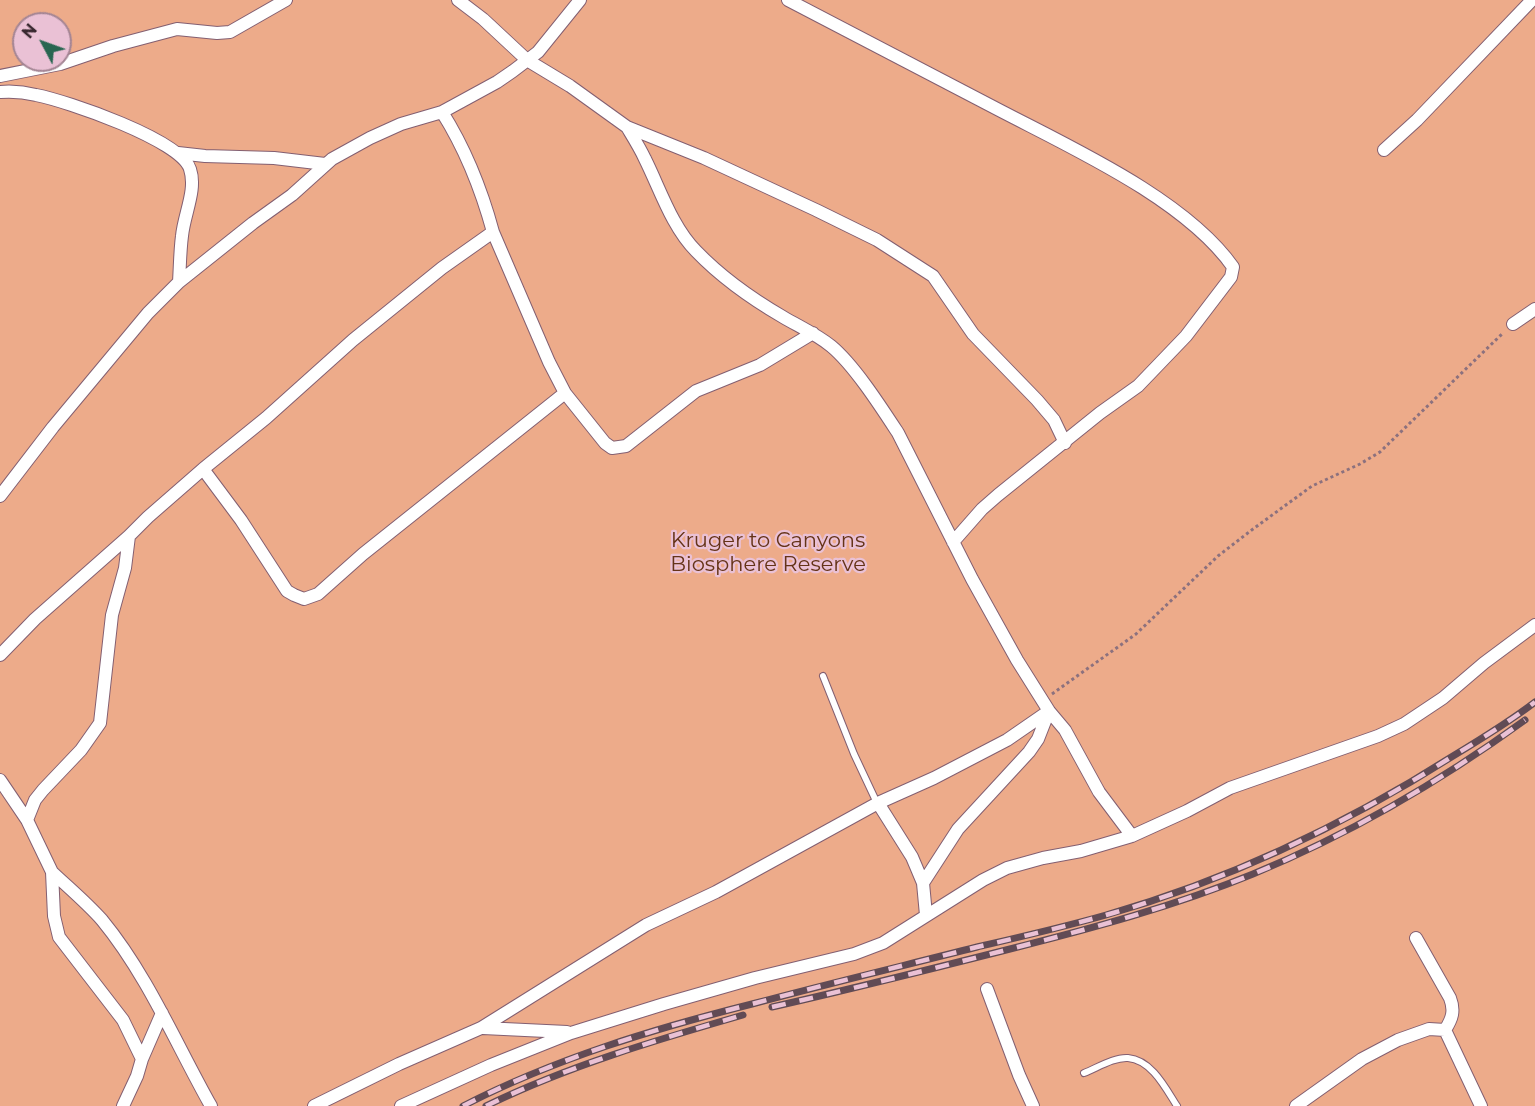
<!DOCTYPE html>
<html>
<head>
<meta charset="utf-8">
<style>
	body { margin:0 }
	#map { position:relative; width:1535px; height:1106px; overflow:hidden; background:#eac1d5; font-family:Montserrat,sans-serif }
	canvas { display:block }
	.north { position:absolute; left:12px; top:12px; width:60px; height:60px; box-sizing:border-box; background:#eac1d5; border:2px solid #a38493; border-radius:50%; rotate:311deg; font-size:16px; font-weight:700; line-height:24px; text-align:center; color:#392930 }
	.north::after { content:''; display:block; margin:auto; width:21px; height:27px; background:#296651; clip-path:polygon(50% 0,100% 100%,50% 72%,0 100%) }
</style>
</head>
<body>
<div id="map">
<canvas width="1535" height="1106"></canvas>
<div class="north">N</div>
</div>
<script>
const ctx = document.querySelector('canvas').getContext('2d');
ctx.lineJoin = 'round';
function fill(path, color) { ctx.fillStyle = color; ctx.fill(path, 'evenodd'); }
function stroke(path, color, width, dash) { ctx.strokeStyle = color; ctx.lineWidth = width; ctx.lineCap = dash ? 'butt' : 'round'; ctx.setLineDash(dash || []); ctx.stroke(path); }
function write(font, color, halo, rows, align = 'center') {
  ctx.font = font + ' Montserrat,sans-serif'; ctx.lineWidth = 4.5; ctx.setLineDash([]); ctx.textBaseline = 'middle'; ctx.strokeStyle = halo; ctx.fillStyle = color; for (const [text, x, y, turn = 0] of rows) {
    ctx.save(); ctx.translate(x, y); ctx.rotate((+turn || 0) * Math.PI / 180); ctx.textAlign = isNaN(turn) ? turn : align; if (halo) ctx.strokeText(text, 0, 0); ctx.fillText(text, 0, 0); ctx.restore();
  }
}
fill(new Path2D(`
	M0,0H1535V1106H0ZM24,24H60V60H24Z`), '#edab8a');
const lane = new Path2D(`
	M823,676L854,754L877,803
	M1084,1073C1097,1068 1114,1057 1128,1058C1152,1060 1166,1089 1177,1106`);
const street = new Path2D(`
	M458,0L483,19L527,60L570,86L627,127L704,158L816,210L877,240L933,276L973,334L1037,400L1054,420L1065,443
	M788,0C859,37 930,74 1001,111C1074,149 1186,200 1233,267L1231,277L1186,336L1138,386L1100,413L998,495L982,509L953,542
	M0,76L60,64L113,46L177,29L217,33L230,32L286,0
	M0,92C12,91 24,92 36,95C67,101 181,140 190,169C197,190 184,214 182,236C180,251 180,266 179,282
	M627,127C633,137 640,148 645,159C660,189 672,227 696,251C721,277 752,299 783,317C800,327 816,334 831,346C854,365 881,407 898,433L972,579L1017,660L1049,711L1065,730L1099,792L1132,836
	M1384,150L1417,120L1532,0
	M178,153L205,156L274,158L325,164
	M493,232L549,362L565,393L605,443L612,448L626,446L696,391L760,365L813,333
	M1513,324L1535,309
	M203,469L241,520L287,591L294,595L304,599L318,594L363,554L565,393
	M0,496L53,427L148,313L179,282L253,223L292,195L332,159L370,138L401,124L442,112L497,82L513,71L538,52L580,0
	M0,655L35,619L129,536L148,517L203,469L266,418L353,340L442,268L493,232C481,188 466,150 442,112
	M0,780L27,820L52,872L54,916L59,937L123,1020L142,1059L137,1076L123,1106
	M878,803L912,857L923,883L926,915
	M27,820L35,800L43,790L81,750L100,723L112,615L125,568L129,536
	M52,872C69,888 87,903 102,920C148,976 176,1044 211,1106
	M923,883L958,829L1029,752L1038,739L1049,711
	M1416,938L1450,998C1455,1011 1452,1019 1445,1030
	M987,989L1019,1075L1033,1106
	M483,1028L567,1032
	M142,1059L162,1013
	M314,1106L399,1064L481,1028L646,925L716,892L878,803L934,778L1007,740L1049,711
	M401,1106L491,1065L571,1033L664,1004L755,978L854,954L883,943L983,880L1007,868L1043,858L1081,851L1132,836L1187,811L1230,788L1378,736L1404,724L1443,698L1484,663L1535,625
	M1296,1106L1362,1059L1398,1040L1429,1029L1445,1030L1481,1106`);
stroke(lane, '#835f71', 8);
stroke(street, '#835f71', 14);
stroke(new Path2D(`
	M1052,694L1136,634L1218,556L1253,529L1312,486L1360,464L1380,452L1503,333`), '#8c717e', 3, [3, 3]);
stroke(lane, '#fff', 6);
stroke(street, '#fff', 12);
const rail = new Path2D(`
	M772,1007C852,989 931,969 1010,949C1093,928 1175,906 1253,874C1350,834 1441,781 1525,720
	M463,1106C554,1059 653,1029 752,1004C827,984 902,966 977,947C1020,937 1064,927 1106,915C1229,880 1346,824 1453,756C1481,739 1509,722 1535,702
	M486,1106C568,1066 656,1040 743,1015`);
stroke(rail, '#614b55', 7);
stroke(rail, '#eac1d5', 4.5, [14]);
write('21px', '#653317', '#eac1d5', [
	["Kruger to Canyons",768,541],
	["Biosphere Reserve",768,565]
]);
</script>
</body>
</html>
